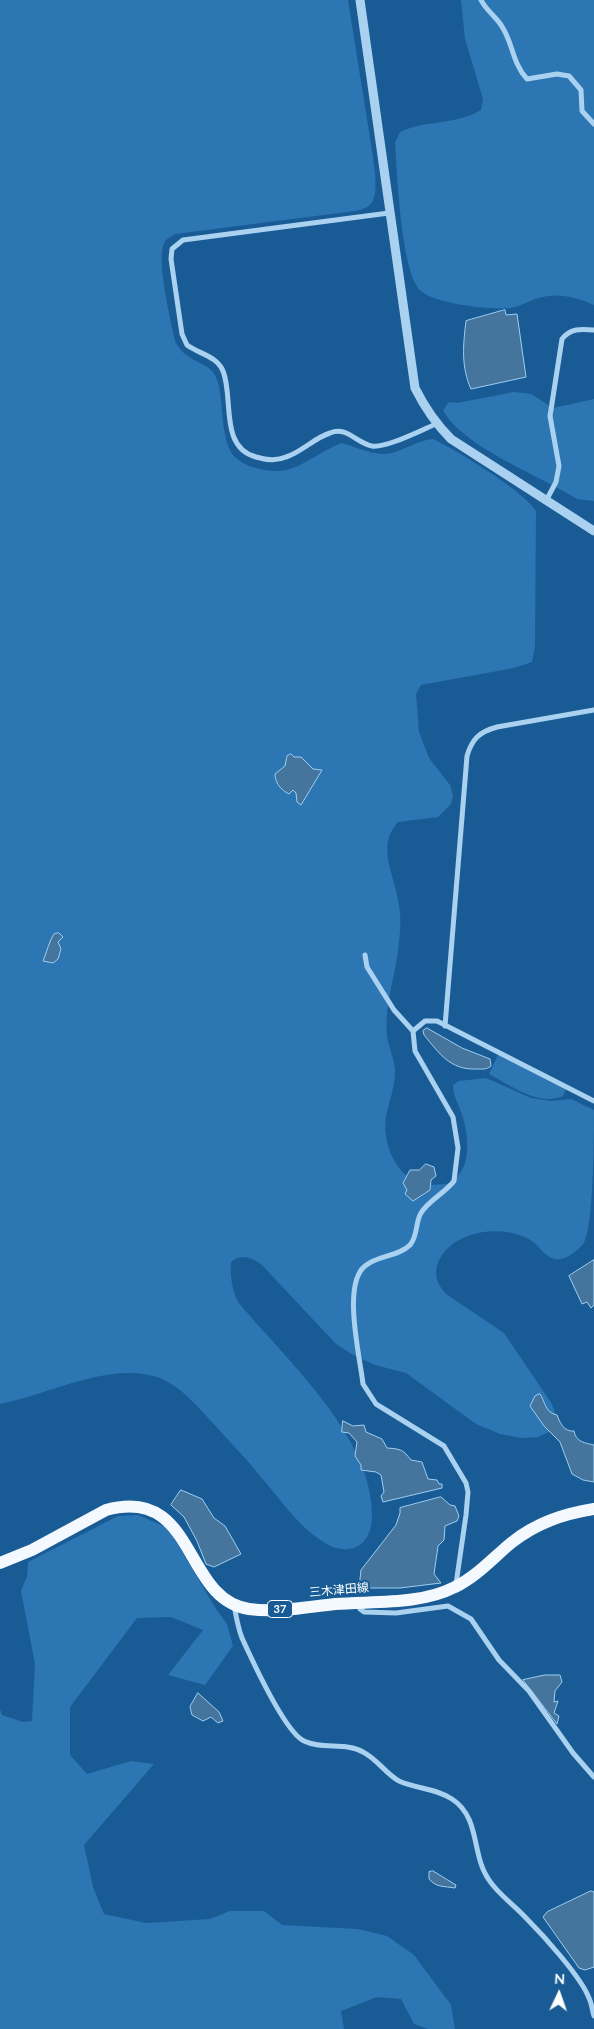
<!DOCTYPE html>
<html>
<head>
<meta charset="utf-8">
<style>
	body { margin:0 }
	#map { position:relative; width:594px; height:2029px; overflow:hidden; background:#195c95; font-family:Lato,sans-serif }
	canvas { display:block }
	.north { position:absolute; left:534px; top:1969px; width:50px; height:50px; -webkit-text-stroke:4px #195c95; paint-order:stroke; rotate:3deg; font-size:14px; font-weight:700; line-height:20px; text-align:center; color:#fff }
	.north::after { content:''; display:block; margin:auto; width:18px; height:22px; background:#fff; clip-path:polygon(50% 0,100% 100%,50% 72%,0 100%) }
</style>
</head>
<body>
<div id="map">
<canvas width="594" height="2029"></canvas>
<div class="north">N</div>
</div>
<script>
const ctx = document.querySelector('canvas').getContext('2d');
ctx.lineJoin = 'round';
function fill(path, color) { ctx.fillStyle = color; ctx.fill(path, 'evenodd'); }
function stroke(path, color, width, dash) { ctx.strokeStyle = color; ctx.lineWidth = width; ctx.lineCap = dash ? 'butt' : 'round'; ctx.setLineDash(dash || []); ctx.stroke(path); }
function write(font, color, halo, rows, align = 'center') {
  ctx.font = font + ' Lato,"Noto Sans JP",sans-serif'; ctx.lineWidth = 4; ctx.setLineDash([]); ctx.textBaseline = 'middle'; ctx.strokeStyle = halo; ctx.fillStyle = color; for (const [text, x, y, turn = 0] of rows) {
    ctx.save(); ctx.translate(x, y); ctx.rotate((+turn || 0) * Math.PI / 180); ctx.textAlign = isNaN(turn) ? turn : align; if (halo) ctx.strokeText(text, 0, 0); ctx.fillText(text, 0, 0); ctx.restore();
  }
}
fill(new Path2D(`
	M0,0H348L373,157C374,170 381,200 367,207C364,209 359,210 355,211L175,234C172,236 167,239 165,241C155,258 171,321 175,341C186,364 208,360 216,377C223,394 221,417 225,434C226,442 230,453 236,458C248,469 275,474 290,469C308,463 323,450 341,443C358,447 374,457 392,453C406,449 419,440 433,439C455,449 525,492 536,511L535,646L532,662L514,668L421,685L416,694L419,732L429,758L450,785L453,795L451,804L438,817L398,822C376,846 394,873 398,900C401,913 401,928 399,941C397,972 384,1004 387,1035C388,1047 395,1059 395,1072C395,1086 389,1102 386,1117C382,1142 395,1177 423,1184C432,1186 443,1184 453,1183C456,1178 461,1172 464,1166C470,1151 467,1126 461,1112C458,1103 453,1095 453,1085L459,1081L486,1078L531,1098L551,1101L571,1099L594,1110C594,1136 594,1224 584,1243C578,1251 565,1261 555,1259C544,1257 540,1246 532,1241C504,1223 451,1230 438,1263C433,1275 438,1285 446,1294L504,1333L552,1404L556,1416L554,1426L549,1432L538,1437L522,1438L500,1434L476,1424L406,1373L375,1365L353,1355L336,1344L261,1264C251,1258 241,1253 231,1262C230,1277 232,1288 238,1302C286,1360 375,1438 372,1519C371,1530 367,1543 356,1547C347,1551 335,1549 327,1544C300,1529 281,1500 261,1477C245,1457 227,1439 210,1420C196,1405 182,1388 162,1379C114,1359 48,1395 0,1404Z
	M461,0H594V305C573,296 557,292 535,299C527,302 519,307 510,308C491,310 435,304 421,291C401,274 397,172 395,143L400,132C425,120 457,125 481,110L483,99L465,39Z
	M514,392L531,394L553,408L594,399V501L577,499C541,476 461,446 443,410L449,402L457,403Z
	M499,1053L567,1087L563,1096C539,1107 510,1085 489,1074Z
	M138,1515L168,1528L216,1609L227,1624L233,1646L205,1685L168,1675L203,1630L171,1617L137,1618L70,1707V1755L87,1774L131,1761L154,1764L84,1845L93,1887L104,1914L146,1923L210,1919L230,1911H264L282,1925L358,1929L387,1936L414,1955L451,2005L455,2029H428L414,2024L401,1999L377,1997L341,2011L344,2029H0V1709L2,1715L23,1722L32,1721L35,1664L21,1591L27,1576L28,1562L118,1516Z`), '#2c76b3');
const water = new Path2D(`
	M505,310L506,315L517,314L526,377L471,389C461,367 463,345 466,321Z
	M291,754L294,757H301L313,769L322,770L301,805L297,802L296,793L293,790L289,794C281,790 275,783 275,774L285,766L287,756Z
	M59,933L63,937L58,942L61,949L58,959L53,963L43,961C47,952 49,941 54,934Z
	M427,1028L462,1048L490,1059L491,1066C486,1070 482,1069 476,1069C450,1070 439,1053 424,1035L423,1031Z
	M426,1164L434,1167L436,1176L431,1180L430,1190L413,1201L405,1194L407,1190L403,1183L410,1170H419Z
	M594,1260V1305L591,1308L587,1302L582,1304L569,1276Z
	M540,1394C545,1401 545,1413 557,1415C560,1423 564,1432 574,1431C576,1442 585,1443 594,1445V1482L583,1480L572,1474L560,1442L544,1426L530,1406L535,1396Z
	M343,1421L353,1426L364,1425L366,1432L382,1439L387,1448C402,1449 403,1450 411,1460L422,1462L428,1479L437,1480L439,1484H442V1488L383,1502L381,1496L384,1492L381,1475L376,1472L361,1470V1465L355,1456L357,1442L349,1433L342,1432Z
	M181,1490L202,1499L214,1518L225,1526L241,1554L214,1567L206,1564L197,1541L184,1517L171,1505Z
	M441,1497L450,1505L455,1506L459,1516L457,1521L445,1526L444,1540L438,1546L434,1574L441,1583L400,1588H359L361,1570L396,1525L400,1513V1508Z
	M545,1675H560L562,1682L555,1691L554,1702L558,1701L554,1713L559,1716L557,1724L523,1680Z
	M198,1693L219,1712L223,1721L218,1723L211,1717L203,1721L192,1715L190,1707Z
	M433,1871L456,1885L455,1888C444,1886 437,1888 429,1879V1872Z
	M591,1891L594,1892V1967L585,1970L579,1968L543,1917L547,1912Z`);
fill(water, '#45749d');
stroke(water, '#9dcef2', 1);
stroke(new Path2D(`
	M481,0C486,10 495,16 501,25C513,42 512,63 527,79L557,74L569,76L581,90L582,111L594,124
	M389,213L183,240L172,249L171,259L182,334L187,345C199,354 217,356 223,371C234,398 219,447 256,457C266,460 277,461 286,457C302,452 314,438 330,433C347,426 356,443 372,446C387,448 421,430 436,424
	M547,499L556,482L559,466L550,416L562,339C571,328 581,329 594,330
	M365,955L367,967L394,1010L413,1031L415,1051L453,1117L458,1148L454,1181C446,1192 427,1202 421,1213C415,1223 418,1236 410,1245C398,1257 378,1255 365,1266C342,1284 360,1357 363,1384L376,1404L444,1446L466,1483L468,1492L466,1515L456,1584
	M445,1026L467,756C472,739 479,732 497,727L594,710
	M413,1031L425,1021H437L594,1101
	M358,1602L360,1609L364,1612L396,1613L448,1606L471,1619L499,1660L529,1691L573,1753L594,1777
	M234,1605C236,1616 238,1628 242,1638C252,1660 285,1732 304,1741C322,1750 346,1742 363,1752C377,1759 386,1774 399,1781C416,1789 436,1788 452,1799C481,1818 471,1855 489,1880C498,1894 514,1905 526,1918C543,1935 581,1977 589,1998C592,2004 592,2010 594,2016`), '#aad1f0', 5);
stroke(new Path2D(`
	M360,0L415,388C425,408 435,423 451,439L594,531`), '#aad1f0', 9);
stroke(new Path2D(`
	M0,1563L32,1550L106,1510C197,1485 182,1599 249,1609C277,1613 307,1607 335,1604C374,1601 420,1605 455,1587C476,1577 493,1558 511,1543C536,1523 563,1514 594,1509`), '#f3f9ff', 12);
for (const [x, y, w] of [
	[280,1609,25]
]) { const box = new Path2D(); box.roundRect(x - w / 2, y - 8.5, w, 17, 4); ctx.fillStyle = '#195c95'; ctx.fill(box); stroke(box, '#fff', 1); }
write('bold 11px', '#fff', null, [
	["37",280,1609]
]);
write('12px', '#fff', '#195c95', [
	["三木津田線",339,1590,-5]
]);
</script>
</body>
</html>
